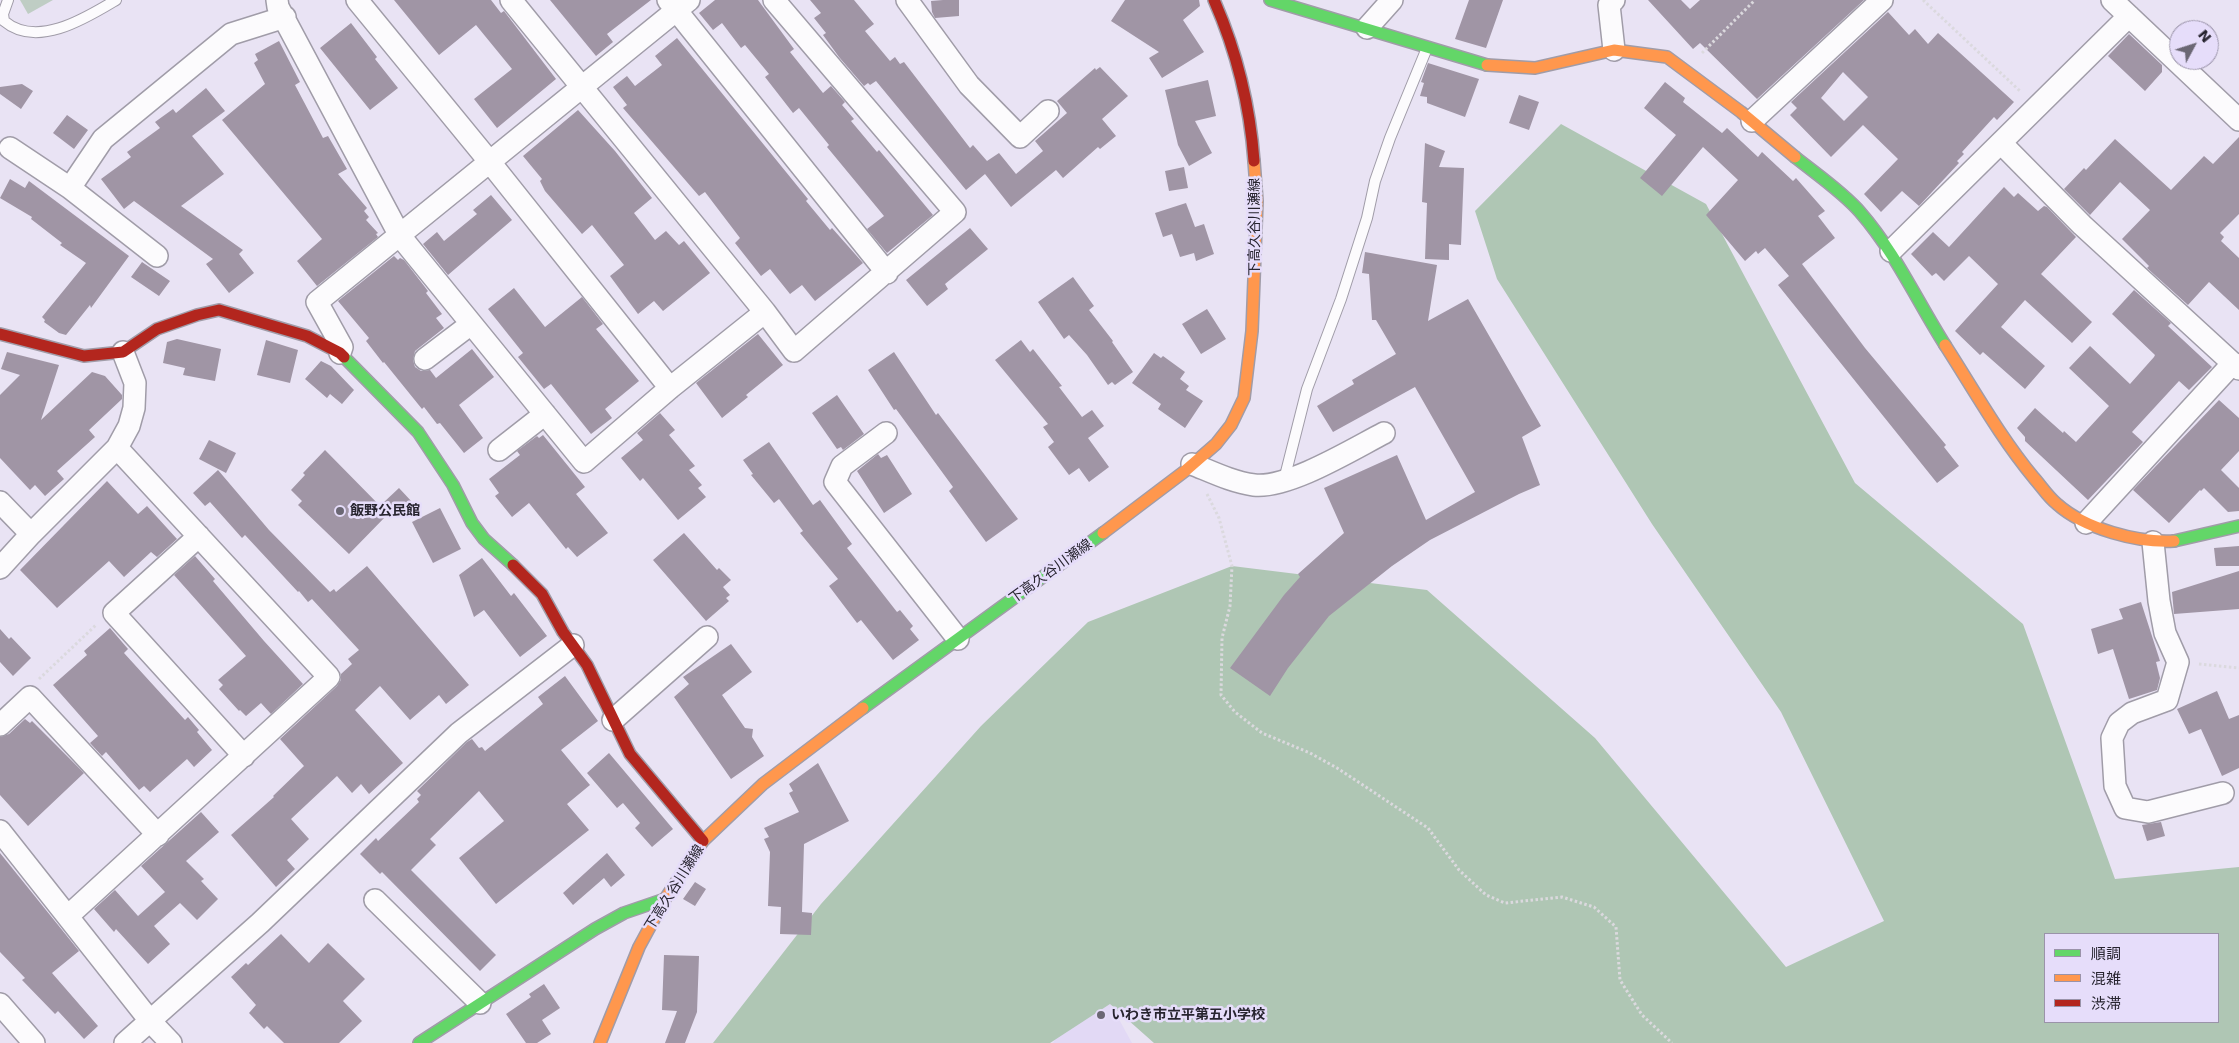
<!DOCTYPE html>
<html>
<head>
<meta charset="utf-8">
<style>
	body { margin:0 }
	#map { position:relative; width:2239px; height:1043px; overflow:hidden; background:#e9e3f4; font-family:"DejaVu Sans","Noto Sans JP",sans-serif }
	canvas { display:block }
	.legend { position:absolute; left:2044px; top:933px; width:175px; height:90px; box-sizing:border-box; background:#e6ddfa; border:1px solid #9a93a9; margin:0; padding:6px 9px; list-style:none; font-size:15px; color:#27242f }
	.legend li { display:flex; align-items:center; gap:10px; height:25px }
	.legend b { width:25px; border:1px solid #9a93a9 }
	.north { position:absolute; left:2169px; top:20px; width:50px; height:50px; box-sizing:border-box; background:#e6ddfa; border:1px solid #9a93a9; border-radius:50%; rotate:50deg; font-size:14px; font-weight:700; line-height:20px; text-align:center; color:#27242f }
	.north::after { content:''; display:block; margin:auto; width:18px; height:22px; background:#6b6774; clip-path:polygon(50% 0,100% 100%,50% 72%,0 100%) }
</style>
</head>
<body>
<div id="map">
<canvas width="2239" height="1043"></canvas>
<ul class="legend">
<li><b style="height:6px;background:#63d668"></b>順調</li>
<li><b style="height:6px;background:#ff974d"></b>混雑</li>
<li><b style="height:6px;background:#b3261e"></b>渋滞</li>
</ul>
<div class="north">N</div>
</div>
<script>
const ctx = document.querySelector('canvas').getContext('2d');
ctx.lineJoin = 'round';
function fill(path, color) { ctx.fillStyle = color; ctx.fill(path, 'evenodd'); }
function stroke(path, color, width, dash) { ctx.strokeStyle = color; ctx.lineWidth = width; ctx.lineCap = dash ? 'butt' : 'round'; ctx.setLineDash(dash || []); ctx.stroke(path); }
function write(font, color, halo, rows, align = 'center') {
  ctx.font = font + ' "DejaVu Sans","Noto Sans JP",sans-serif'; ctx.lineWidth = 5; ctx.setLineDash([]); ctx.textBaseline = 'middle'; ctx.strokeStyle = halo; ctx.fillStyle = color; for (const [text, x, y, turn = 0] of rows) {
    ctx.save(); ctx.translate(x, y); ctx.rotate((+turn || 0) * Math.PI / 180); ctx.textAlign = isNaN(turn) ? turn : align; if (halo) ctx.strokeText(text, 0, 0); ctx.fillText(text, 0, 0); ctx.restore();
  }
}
fill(new Path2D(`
	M1110,1003L1132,1043H1053L1061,1027Z`), '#e2d9f5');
fill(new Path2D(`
	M20,0H53L28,14Z`), '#bfcdc4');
fill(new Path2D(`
	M1561,124L1706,204L1855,483L2023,624L2115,879L2239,867V1043H1154L1110,1004L1050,1043H713L821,904L981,726L1088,622L1232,566L1427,590L1595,738L1786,967L1884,921L1781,712L1652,524L1497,279L1475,211ZM2045,934H2218V1022H2045Z`), '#afc6b4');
fill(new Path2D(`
	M394,0H491L501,13L504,11L556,79L497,128L474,99L512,69L476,25L439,55Z
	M550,0H651L607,34L613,42L596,56Z
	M715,0H758L794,49L790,52L823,93L831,86L845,102L842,105L854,119L851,121L877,152L879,150L933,215L887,253L867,229L884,216L827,147L829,145L799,108L793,113L765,77L769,74L745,45L741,48L722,23L713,30L699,13Z
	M810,0H854L874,24L865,31L890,61L895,57L900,64L904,62L970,148L973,145L987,161L999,153L1016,174L1043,151L1035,141L1067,113L1057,101L1095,68L1096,70L1100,67L1128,96L1102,119L1116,136L1100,149L1098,147L1063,178L1056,170L1011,207L985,174L966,190L876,81L870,85L868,83L864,86L839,57L823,35L826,33L814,18L821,13Z
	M943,0H959V16L935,18L932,12L931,1Z
	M1125,0H1199L1200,6L1183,20L1204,52L1162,78L1149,58L1159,52L1111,21Z
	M1469,0H1503L1486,48L1455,39Z
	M1648,0H1681L1690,9L1700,0H1864L1757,99L1700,43L1693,49Z
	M1888,12L1909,35L1915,29L1928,44L1938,33L2014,102L1997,120L1994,117L1962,152L1964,154L1957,161L1959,163L1919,206L1902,191L1881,212L1864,194L1898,159L1863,125L1831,157L1790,115L1797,108L1791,102ZM1843,72L1868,97L1844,121L1821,98Z
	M351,23L377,57L375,59L398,88L370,110L320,48Z
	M2129,34L2162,65V72L2145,91L2108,56Z
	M677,38L808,199L806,201L830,230L832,228L863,263L815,301L802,285L790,294L770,269L761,276L735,243L740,238L705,192L699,196L623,108L627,105L613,87L627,76L635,86L662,65L655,56Z
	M279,41L300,82L295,85L323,138L328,136L347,169L338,174L367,208L364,211L369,217L366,220L378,233L376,234L378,237L317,286L297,261L322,239L222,120L265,84L254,63L258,60L255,54Z
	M1428,63L1479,79L1465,117L1427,103V97L1420,96L1424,83L1421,82Z
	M1208,80L1216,116L1195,121L1212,153L1189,166L1178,145L1165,90Z
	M1665,82L1685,98L1683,102L1722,133L1727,128L1758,157L1762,152L1793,181L1796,178L1825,211L1818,216L1835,238L1802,264L1865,348L1946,445L1944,447L1959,466L1937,483L1778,285L1789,276L1765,248L1758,254L1756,251L1745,261L1706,215L1738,180L1703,147L1662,196L1640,178L1676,135L1644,108Z
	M22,84L33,91L21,109L0,94V87Z
	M206,88L225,111L192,136L224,174L181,206L243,250L239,254L254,273L229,293L206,264L213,259L134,201L124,209L101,179L131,157L127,152L160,128L155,122L173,109L176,113Z
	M1519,95L1539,102L1529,130L1509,123Z
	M578,110L615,151L652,198L634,213L655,240L666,231L679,245L684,241L710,273L663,311L654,301L638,314L610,276L624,265L592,225L582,234L545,191L540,181L542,179L523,156Z
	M67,115L88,130L74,149L53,133Z
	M2239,137V214L2220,233L2224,237L2221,241L2239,258V310L2209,282L2188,305L2147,268L2149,266L2122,239L2150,210L2120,182L2090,215L2064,189L2084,168L2086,170L2115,139L2171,190L2204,156L2213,164Z
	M1425,143L1445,151L1439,167L1464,168L1461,245L1449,244V260L1425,259L1427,203L1422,202Z
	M1184,167L1188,188L1169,191L1165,171Z
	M10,179L25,188L29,181L129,256L91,308L90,305L66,335L59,333L44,322L45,320L42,317L86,263L60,245L62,243L31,219L32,217L0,198Z
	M2004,187L2014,197L2018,193L2038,211L2044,206L2047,207L2076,237L2041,274L2092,322L2072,343L2025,300L2001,327L2045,366L2025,389L1983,352L1980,355L1955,331L1998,284L1969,256L1944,281L1936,273L1932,276L1911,254L1933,232L1949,247Z
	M491,195L512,220L448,275L423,244L437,232L444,241L477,214L473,210Z
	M1186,203L1195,227L1204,224L1214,254L1196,261L1194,253L1180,257L1172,234L1163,237L1155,213Z
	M970,228L988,249L945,284L948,289L927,306L906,280Z
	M1365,252L1437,265L1428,321L1468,299L1541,426L1522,437L1540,485L1519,494L1430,540L1392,566L1329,616L1288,668L1270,696L1230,668L1284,595L1300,577L1298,574L1344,533L1324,488L1397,455L1426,520L1475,492L1415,387L1333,432L1317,406L1354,384L1352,380L1396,354L1376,320H1372L1369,274L1362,273Z
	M394,256L398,260L400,258L404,260L428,291L426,293L442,314L436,318L444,328L415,351L413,360L415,367L421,371L430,370L436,378L472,349L494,377L459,405L483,438L464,453L440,423L437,424L424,407L422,409L384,362L383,363L366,341L369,338L338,301Z
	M142,262L170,281L159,296L131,277Z
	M1073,277L1094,306L1089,310L1113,341L1112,342L1133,372L1115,385L1112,382L1108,385L1087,355L1069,335L1064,339L1038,302Z
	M514,288L545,327L582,297L603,324L596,329L639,381L605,409L612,418L591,434L551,384L544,389L518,357L523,353L488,309Z
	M2134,290L2171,323L2168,326L2212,367L2189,390L2179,381L2132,432L2143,442L2088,500L2025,441V437L2017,428L2035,408L2063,433L2064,431L2076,442L2109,406L2069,368L2090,346L2130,384L2154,357L2155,355L2112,314Z
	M1207,309L1226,339L1201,354L1182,324Z
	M758,334L783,365L746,395L748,397L722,418L696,383Z
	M177,339L221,349L215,381L183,375L185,368L163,363L167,342Z
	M266,340L298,350L290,383L257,375Z
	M1021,340L1030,352L1033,349L1062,386L1059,387L1082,417L1092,410L1104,426L1088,438L1109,467L1089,482L1079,468L1069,475L1048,447L1054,442L1043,427L1048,424L995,360Z
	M7,352L59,365L41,420L92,372L105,376L122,395V399L89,430L95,437L57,471L64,479L45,496L35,485L30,490L0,458V395L20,375L1,369Z
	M894,352L936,415L938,413L1018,519L986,542L949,491L953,487L896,409L894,410L868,370Z
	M1154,353L1161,358L1163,356L1185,372L1180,379L1189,386L1186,390L1203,401L1185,428L1158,409L1161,404L1132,383Z
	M321,361L331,366L354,390L342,404L330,394L327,398L305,379Z
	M837,395L864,434L843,450L841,447L837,449L812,413Z
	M2219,400L2239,418V451L2221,470L2239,488V511L2228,512L2204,488L2201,491L2200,490L2169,523L2133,490Z
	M660,413L675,430L669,435L695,466L689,470L702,485L698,488L706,497L678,520L643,478L640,481L621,458L643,440L637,433Z
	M543,435L585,487L576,494L608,533L577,557L568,547L566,549L529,503L512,517L495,496L499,493L489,479L520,455L517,451L537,436L539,438Z
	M209,440L236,453L226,473L199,459Z
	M769,442L813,505L820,500L852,544L847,548L897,612L900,610L913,626L910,629L919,640L893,660L861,620L857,623L829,586L838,579L800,533L803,531L779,499L774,503L751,475L753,474L743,460Z
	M325,450L388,514L349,554L298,505L302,501L291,490L305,475L303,473Z
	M878,454L881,458L887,455L912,494L884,513L857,471Z
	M218,470L269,530L330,592L334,589L336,592L367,566L469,685L446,704L439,695L410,720L380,686L355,710L403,763L369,794L361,784L352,793L337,776L291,819L309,839L287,860L295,869L276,887L231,835L274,797L273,796L304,766L280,739L337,686L341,680V674L352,664L348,659L359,650L312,599L308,602L299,591L298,592L245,535L242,538L210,502L205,506L193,493Z
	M107,481L138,514L147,506L177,539L157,557L151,552L124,577L109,561L57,608L20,570Z
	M399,488L413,503L397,518L383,503Z
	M440,508L461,549L433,563L412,522Z
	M684,533L717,570L719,568L731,580L723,587L730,595L726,598L729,601L706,621L653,560Z
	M2239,546V566H2216L2214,548Z
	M195,556L215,579L213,581L264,641L303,684L271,714L261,703L246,716L240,710L239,711L219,689L223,685L218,680L246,656L174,575Z
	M482,558L511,596L514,593L547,636L520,657L484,610L474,617L459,575Z
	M2239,571V609L2174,614L2172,592Z
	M2141,602L2160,661L2156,662L2160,678L2157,690L2129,699L2113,649L2098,654L2091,629L2123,619L2119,609Z
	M110,628L128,649L124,653L185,720L188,717L199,730L197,732L212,750L194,767L187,759L150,792L144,786L139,790L106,752L102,756L90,743L98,736L53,685L87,655L84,651Z
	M0,629L9,639L11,637L31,658L13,676L0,662Z
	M731,644L752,672L722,695L745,728L753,729L752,737L764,756L731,779L674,697L689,684L683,677Z
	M565,676L598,721L561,750L590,785L567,804L589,830L496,904L459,858L504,821L479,791L430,839L436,845L411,870L496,955L480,971L382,872L380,874L360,854L376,838L378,841L419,802L417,799L421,795L417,791L467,742L472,739L479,748L482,747L485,751L543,704L538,697Z
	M2217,691L2229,719L2239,715V768L2222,776L2201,729L2189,734L2177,709Z
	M25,719L30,723L32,721L84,773L28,826L0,795V737L9,734Z
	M609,753L673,829L652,847L635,828L640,823L623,803L617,808L587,773Z
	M818,763L849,821L804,844L802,912L812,913L811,935L780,934L781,907L768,906L770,852L764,839L769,837L764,828L799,812L789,793L793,791L789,784Z
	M201,812L219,832L186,861L204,879L201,881L218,899L197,920L180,903L154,926L170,944L148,964L116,929L114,932L94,909L115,890L138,916L165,892L141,866Z
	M2161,822L2165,836L2147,841L2142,825Z
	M0,853L79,951L52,973L98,1026L84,1039L58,1011L55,1014L22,980L25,978L0,952Z
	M607,853L625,875L611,887L604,878L573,905L563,893Z
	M695,882L706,889L695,906L683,899Z
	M281,934L309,963L328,943L365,979L343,1001L362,1021L339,1043H284L267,1026L264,1029L249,1013L256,1005L231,977L246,963L248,965Z
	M664,955L699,956L697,1012L685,1043H665L677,1011L662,1010Z
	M544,984L560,1008L542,1020L551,1034L537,1043H526L506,1014L531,997L529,994Z`), '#a095a5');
const lane = new Path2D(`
	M8,0L3,14L4,21C37,49 86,18 116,0
	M1284,480L1307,389L1341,299L1367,218L1375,181L1390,138L1427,48`);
const street = new Path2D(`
	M277,0L278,7L400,236L584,462L670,388L765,312
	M357,0L489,161L670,388
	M511,0L765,312L794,351L955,212L774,0
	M668,0L887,273
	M907,0L969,85L1020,137L1048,111
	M2112,0L2239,120
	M1367,28L1392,0
	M1614,50L1609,5L1614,0
	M1752,121L1882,0
	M2001,143L2082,225L2239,369
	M10,148L70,188
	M1891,251L2129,16
	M157,256L70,188L103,139L231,34L285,17
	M340,353L342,347L317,302L689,0
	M425,359L471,324
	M886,433L842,466L835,482L958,639
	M499,450L545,414
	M1192,464C1212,472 1232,482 1254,485C1288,489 1353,449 1384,433
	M0,502L31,534L117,448L129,426L134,408L135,383L123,352
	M2086,523L2233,363
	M199,536L114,613L244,756
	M2153,542L2159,601L2165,633L2178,662L2167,700L2132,713L2119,723L2112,738L2115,786L2125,808L2148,812L2223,793
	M0,568L31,534
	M613,720L707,637
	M0,725L30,697L158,835
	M0,831L151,1022L171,1043
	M375,900L480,1003
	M68,916L329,677L117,448
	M0,1004L34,1043
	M125,1043L260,923L459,733L573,645`);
const fast = new Path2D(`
	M1270,0L1487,65
	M1795,157C1815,173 1844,193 1860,212C1895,252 1917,301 1945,345
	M344,357L418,432L453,485L472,523L484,539L513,565
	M2174,541L2239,526
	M863,708L1103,533
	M419,1043L595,929L624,913L665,899`);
const slow = new Path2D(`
	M1487,65L1535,68L1614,50L1667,57L1741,112L1795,157
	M1945,345C1974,390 2000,437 2034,478C2042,487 2048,497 2057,504C2085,529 2138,543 2174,541
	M1103,533L1185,471L1216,444L1231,425L1244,398L1252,331L1257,201L1254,161
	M600,1043L639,947L665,899L703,841L763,784L863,708`);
const jam = new Path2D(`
	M1214,0C1236,50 1250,107 1254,161
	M0,334L84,356L123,352L157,329L197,315L219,310L307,336L340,353L344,357
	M513,565L542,594L563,632L587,665L630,754L703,841`);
stroke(lane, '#a09ca8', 12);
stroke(street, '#a09ca8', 24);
stroke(fast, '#a09ca8', 14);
stroke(slow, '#a09ca8', 14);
stroke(jam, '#a09ca8', 14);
stroke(new Path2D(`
	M1923,0L2021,92
	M1702,53L1755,0
	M1207,494L1219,518L1232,566L1230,606L1222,638L1221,695L1235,712L1262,733L1310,753L1337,768L1428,828L1459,870L1486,895L1505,903L1562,897L1594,907L1616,927L1620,980L1642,1015L1672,1043
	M2199,664L2239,668
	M39,679L96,625`), '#dbd9de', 3, [2.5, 2.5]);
stroke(lane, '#fcfbfd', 10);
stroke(street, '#fcfbfd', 21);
stroke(fast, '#63d668', 11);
stroke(slow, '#ff974d', 11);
stroke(jam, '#b3261e', 11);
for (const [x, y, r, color] of [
	[340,511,5,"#6b6774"],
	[1101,1015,5,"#6b6774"]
]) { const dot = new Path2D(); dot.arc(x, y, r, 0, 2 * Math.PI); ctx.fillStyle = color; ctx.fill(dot); stroke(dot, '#e6ddfa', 2); }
write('14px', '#27242f', '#e6ddfa', [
	["下高久谷川瀬線",1255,227,-90],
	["下高久谷川瀬線",1051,572,-36],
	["下高久谷川瀬線",675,888,-58]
]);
write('bold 14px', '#27242f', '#e6ddfa', [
	["飯野公民館",350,511],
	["いわき市立平第五小学校",1111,1015]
], 'left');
</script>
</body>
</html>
